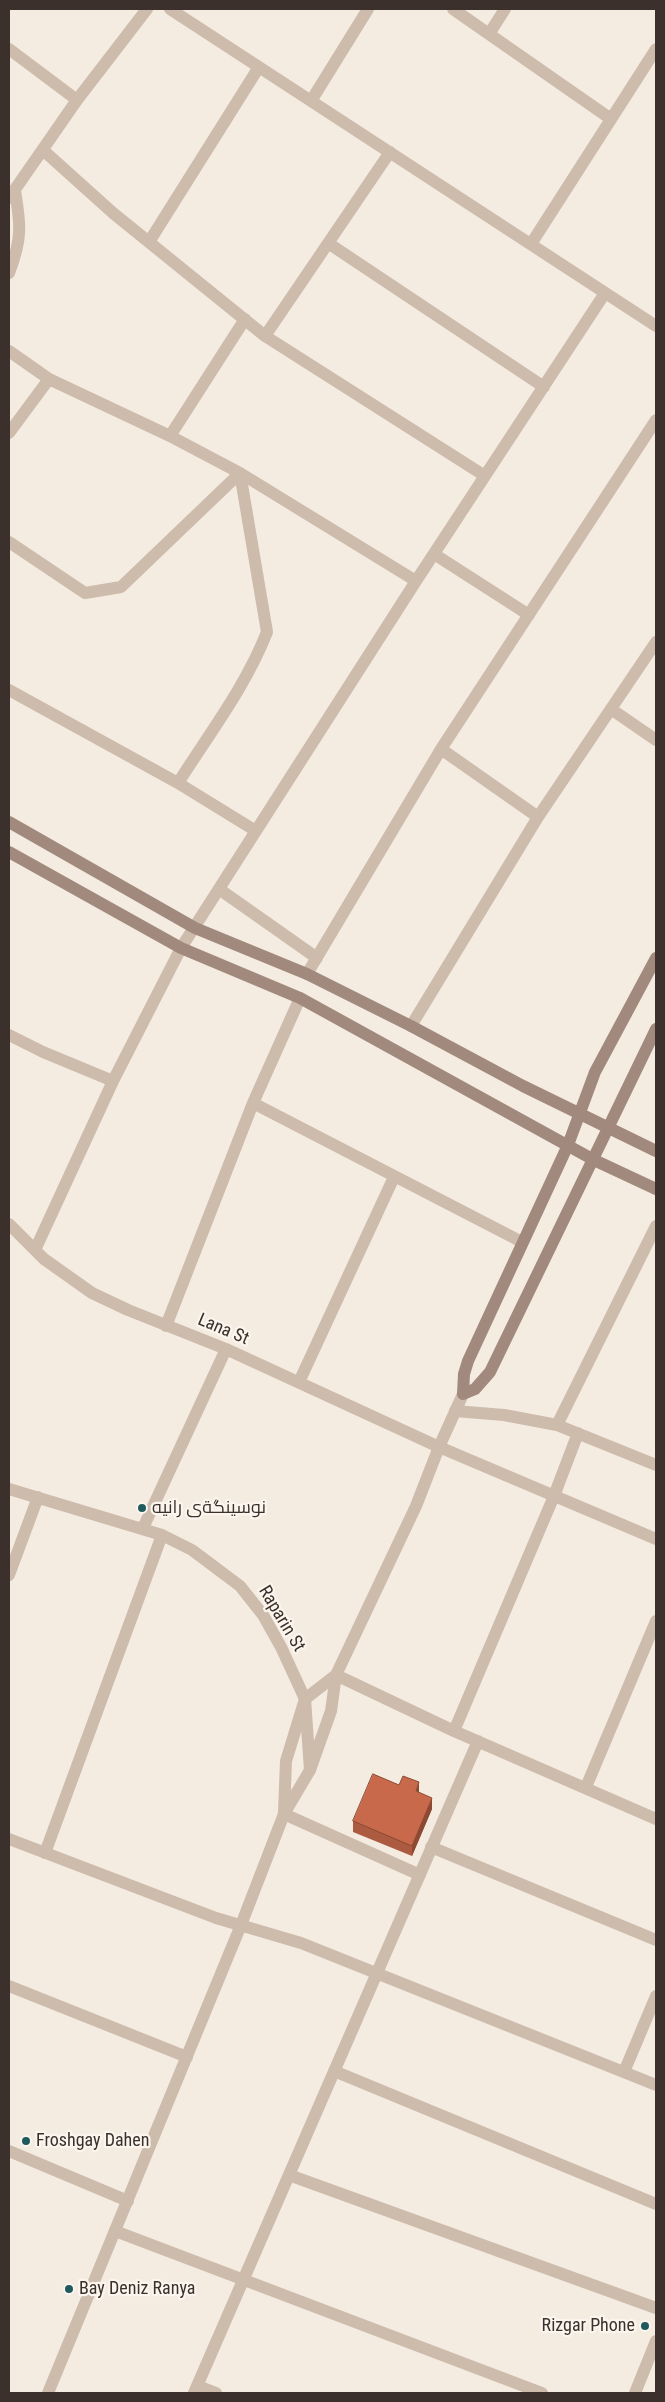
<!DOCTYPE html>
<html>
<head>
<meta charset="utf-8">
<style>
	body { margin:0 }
	#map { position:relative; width:665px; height:2402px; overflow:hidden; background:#f4ebe1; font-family:"Roboto Condensed",sans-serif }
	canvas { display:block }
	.frame { position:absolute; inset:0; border:10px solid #3b302b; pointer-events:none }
</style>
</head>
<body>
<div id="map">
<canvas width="665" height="2402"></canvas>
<div class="frame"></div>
</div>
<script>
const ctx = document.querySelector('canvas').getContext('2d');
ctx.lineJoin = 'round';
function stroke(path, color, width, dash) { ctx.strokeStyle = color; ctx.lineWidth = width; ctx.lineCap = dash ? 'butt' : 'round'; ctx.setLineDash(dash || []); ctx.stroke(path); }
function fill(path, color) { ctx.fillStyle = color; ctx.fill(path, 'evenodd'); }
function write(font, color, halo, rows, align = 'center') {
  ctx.font = font + ' "Roboto Condensed",Cairo,sans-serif'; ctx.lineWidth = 4.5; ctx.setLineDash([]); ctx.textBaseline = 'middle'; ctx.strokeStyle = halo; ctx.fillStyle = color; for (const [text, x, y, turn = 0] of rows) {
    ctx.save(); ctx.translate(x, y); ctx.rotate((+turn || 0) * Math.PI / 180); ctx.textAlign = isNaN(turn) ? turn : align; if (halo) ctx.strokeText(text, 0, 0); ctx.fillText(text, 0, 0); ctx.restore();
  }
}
stroke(new Path2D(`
	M170,9L656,326
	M453,9L611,119
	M489,34L505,9
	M9,49L77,100
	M311,101L368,9
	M44,151L113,213L265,336L485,476
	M9,198L77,100L147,9
	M149,242L259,67
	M328,243L544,387
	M531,244L656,49
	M9,273C22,239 21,226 15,191
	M265,336L390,152
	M9,351L49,379L170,436L240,473L416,581
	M9,433L49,379
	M170,436L245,319
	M9,542L85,593L121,587L240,473
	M434,554L529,615
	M9,690L178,783L256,831
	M611,709L656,740
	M441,749L538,817
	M178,783C209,734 246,686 267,632L240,473
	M219,889L317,958
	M307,974L441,749L656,420
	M411,1026L538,817L656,642
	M9,1035L43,1052L113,1081
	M253,1103L522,1242
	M9,1224L44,1259L92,1293L128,1310L226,1349L439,1447L656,1539
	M35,1250L113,1081L181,948L416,581L605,293
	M166,1326L253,1103L300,998
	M299,1382L394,1177
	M455,1411L504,1415L557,1425L656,1465
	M557,1425L656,1226
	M9,1489L162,1535L192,1550L240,1586L263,1615L281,1647L305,1699L310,1770
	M143,1528L226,1349
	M9,1575L38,1497
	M336,1675L454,1731L656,1819
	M454,1731L554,1496L578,1433
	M586,1787L656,1621
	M284,1814L420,1875
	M9,1839L216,1918L301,1943L656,2085
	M431,1847L656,1940
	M45,1853L162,1535
	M9,1986L187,2057
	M334,2071L656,2204
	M624,2072L656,1996
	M9,2151L128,2201
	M289,2175L656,2308
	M115,2231L542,2393
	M198,2386L216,2393
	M194,2393L478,1741
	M635,2393L656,2341`), '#cdbbac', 12);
stroke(new Path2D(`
	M284,1812L286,1761L305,1699L336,1675
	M48,2393L241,1925L284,1814L310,1770L331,1711L336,1675L416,1506L439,1447L463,1394`), '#cdbbac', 12);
stroke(new Path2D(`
	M9,822L195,928L307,974L411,1026L523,1086L656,1151
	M9,852L181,948L300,998L594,1160L656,1189
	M656,958L595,1072L568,1145L468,1361L464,1374L463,1394L475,1389L490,1372L656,1029`), '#a18a7d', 12);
fill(new Path2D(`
	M419,1793L432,1809L412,1856L353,1832V1821Z`), '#ac5a40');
fill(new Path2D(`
	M419,1782V1793L416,1791Z
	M432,1798V1809L412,1856V1846Z`), '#8c4a34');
const building = new Path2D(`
	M373,1774L399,1785L403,1776L419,1782L416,1791L432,1798L412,1846L353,1821Z`);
fill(building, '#c8694b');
stroke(building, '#8c4a34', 1);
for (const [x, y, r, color] of [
	[142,1508,5,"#1f5a5e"],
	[26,2141,5,"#1f5a5e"],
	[69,2289,5,"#1f5a5e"],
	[645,2326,5,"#1f5a5e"]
]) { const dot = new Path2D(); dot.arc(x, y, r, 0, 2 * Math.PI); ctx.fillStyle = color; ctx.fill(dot); stroke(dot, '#fbf5ee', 2); }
write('18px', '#3b302b', '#fbf5ee', [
	["Lana St",223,1330,23],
	["Raparin St",281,1619,59]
]);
write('18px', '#3b302b', '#fbf5ee', [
	["نوسينگةى رانيه",152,1508],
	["Froshgay Dahen",36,2141],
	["Bay Deniz Ranya",79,2289],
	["Rizgar Phone",635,2326,"right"]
], 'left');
</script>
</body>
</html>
